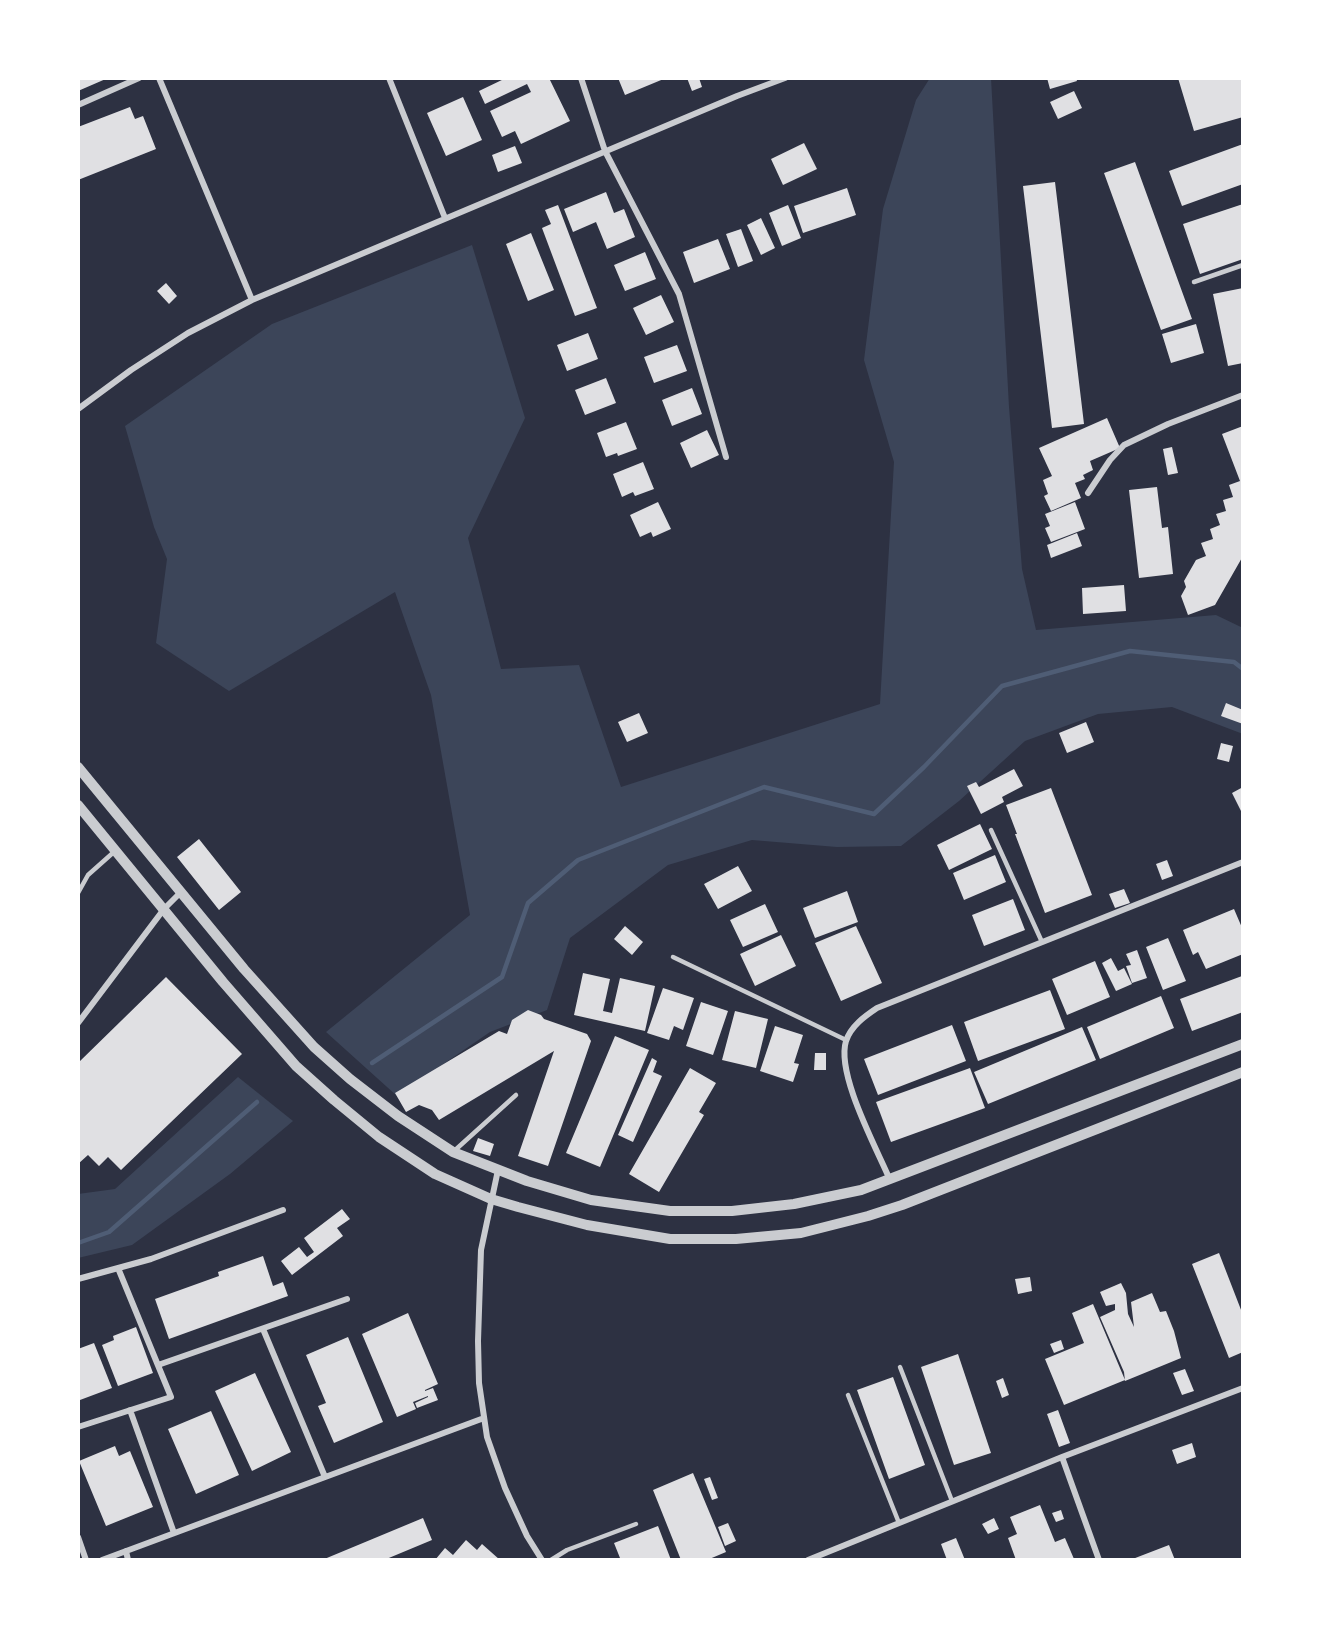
<!DOCTYPE html>
<html>
<head>
<meta charset="utf-8">
<style>
	body { margin:0 }
	#map { position:relative; width:1321px; height:1638px; overflow:hidden; background:#2d3142; font-family:"Varela Round",sans-serif }
	canvas { display:block }
	.frame { position:absolute; inset:0; border:80px solid #fff; pointer-events:none }
</style>
</head>
<body>
<div id="map">
<canvas width="1321" height="1638"></canvas>
<div class="frame"></div>
</div>
<script>
const ctx = document.querySelector('canvas').getContext('2d');
ctx.lineJoin = 'round';
function fill(path, color) { ctx.fillStyle = color; ctx.fill(path, 'evenodd'); }
function stroke(path, color, width, dash) { ctx.strokeStyle = color; ctx.lineWidth = width; ctx.lineCap = dash ? 'butt' : 'round'; ctx.setLineDash(dash || []); ctx.stroke(path); }
fill(new Path2D(`
	M930,78H991L1009,407L1022,569L1036,630L1216,615L1243,628V734L1172,707L1098,714L1025,741L959,801L901,846L837,847L752,840L668,865L570,938L547,1010L490,1032L397,1096L326,1032L470,915L431,695L395,592L229,691L156,643L167,559L154,527L125,426L272,324L472,245L525,418L468,538L501,669L579,665L621,787L880,704L894,462L864,360L883,209L916,100Z
	M238,1077L293,1121L230,1174L132,1245L78,1258V1194L115,1189Z`), '#3c4559');
stroke(new Path2D(`
	M372,1063L502,977L528,903L578,860L764,787L874,814L924,767L1002,686L1130,651L1234,662L1243,669
	M78,1243L109,1232L257,1102`), '#4f5d75', 4.5);
fill(new Path2D(`
	M78,78H108L78,91Z
	M506,78H549L570,121L521,144L515,131L502,137L490,111L531,92L527,84L485,104L479,91Z
	M618,78H666L625,95Z
	M687,78H699L702,87L692,91Z
	M1047,78H1076L1077,81L1050,89Z
	M1178,78H1243V117L1194,131Z
	M1074,91L1082,108L1058,119L1050,102Z
	M463,97L482,140L446,156L427,113Z
	M130,107L135,119L143,116L156,149L78,180V127Z
	M804,143L817,169L783,185L771,159Z
	M1243,144V184L1182,206L1169,171Z
	M515,146L522,163L498,172L492,155Z
	M1135,162L1192,319L1161,330L1104,173Z
	M1055,182L1084,424L1052,428L1023,186Z
	M847,188L856,215L803,233L794,206Z
	M606,192L614,213L624,209L635,237L607,249L596,222L573,232L564,209Z
	M1243,204V259L1200,274L1183,224Z
	M558,205L597,308L575,316L542,228L551,224L545,210Z
	M788,205L801,238L782,246L769,213Z
	M761,218L775,248L761,255L747,225Z
	M741,229L753,261L738,267L726,234Z
	M531,233L554,290L528,301L506,244Z
	M718,239L730,269L694,283L683,252Z
	M645,252L656,279L625,291L614,265Z
	M166,283L177,296L169,304L157,291Z
	M1243,288V363L1228,366L1213,294Z
	M661,295L674,322L646,335L633,308Z
	M1196,324L1204,353L1171,363L1162,334Z
	M588,333L598,359L567,371L557,345Z
	M677,345L687,371L654,383L644,357Z
	M606,378L616,403L585,415L575,390Z
	M692,388L702,414L672,426L662,400Z
	M1107,418L1120,448L1090,461L1093,470L1083,475L1085,479L1075,483L1081,498L1051,511L1044,496L1048,494L1043,480L1052,476L1039,448Z
	M626,422L637,449L618,456L617,453L606,457L597,433Z
	M1243,426V556L1215,605L1188,615L1181,596L1186,587L1184,581L1196,560L1206,556L1201,543L1213,539L1210,529L1220,525L1216,514L1226,511L1223,500L1233,497L1229,485L1240,481L1222,434Z
	M707,430L719,455L691,468L680,443Z
	M1172,447L1178,473L1168,475L1163,449Z
	M643,462L654,489L635,496L633,492L622,497L613,474Z
	M1157,487L1162,528L1168,527L1173,574L1139,578L1129,490Z
	M658,502L671,529L653,537L651,532L640,537L630,515Z
	M1075,502L1085,529L1051,542L1045,528L1050,526L1045,514Z
	M1077,533L1082,546L1051,558L1047,545Z
	M1124,585L1126,611L1083,614L1082,588Z
	M1226,703L1243,710V724L1221,716Z
	M639,713L648,733L627,742L618,722Z
	M1086,722L1094,742L1067,753L1059,733Z
	M1221,743L1233,746L1229,762L1217,759Z
	M1014,769L1023,786L1002,797L1004,802L981,814L967,786L976,782L979,787Z
	M1243,787V815L1232,793Z
	M1051,788L1092,895L1045,913L1015,834H1017L1006,805Z
	M980,824L992,849L949,870L937,845Z
	M199,839L241,892L219,910L177,857Z
	M995,855L1006,882L964,900L953,873Z
	M1167,860L1173,876L1162,880L1156,864Z
	M738,866L752,891L718,909L704,884Z
	M1124,889L1130,903L1115,908L1109,894Z
	M847,891L858,922L815,938L803,908Z
	M1013,899L1025,930L984,946L972,915Z
	M765,904L778,932L743,947L730,920Z
	M1234,909L1243,930V954L1206,969L1198,952L1193,955L1183,930Z
	M625,926L643,942L632,955L614,939Z
	M856,926L882,983L841,1001L815,943Z
	M781,935L796,966L755,986L740,954Z
	M1168,938L1186,981L1163,990L1146,947Z
	M1137,950L1147,978L1132,983L1126,966L1131,965L1126,954Z
	M1111,958L1118,971L1124,968L1132,984L1116,991L1102,963Z
	M1095,961L1110,997L1067,1015L1052,979Z
	M583,973L610,979L603,1011L612,1013L620,978L655,986L645,1031L574,1015Z
	M1242,976L1243,1012L1192,1031L1180,999Z
	M166,977L242,1054L121,1170L108,1157L99,1166L88,1155L78,1164V1063Z
	M663,988L694,998L683,1030L674,1026L669,1040L647,1033Z
	M1050,990L1065,1029L978,1061L964,1022Z
	M1161,996L1174,1028L1100,1059L1087,1027Z
	M701,1002L728,1011L713,1055L686,1046Z
	M528,1010L541,1015L544,1019L587,1034L591,1041L548,1166L518,1156L554,1051L439,1120L432,1110L419,1105L406,1112L395,1093L499,1031L507,1034L512,1020Z
	M735,1011L768,1019L756,1068L722,1060Z
	M952,1025L966,1061L878,1095L864,1059Z
	M775,1026L803,1035L794,1063L799,1064L793,1082L760,1071Z
	M1082,1027L1096,1060L988,1104L974,1072Z
	M615,1036L649,1050L600,1167L566,1153Z
	M815,1053H826V1070H814Z
	M652,1058L657,1061L653,1072L662,1076L633,1142L618,1135Z
	M690,1068L716,1083L699,1112L704,1115L659,1192L629,1174Z
	M970,1068L985,1108L891,1142L876,1102Z
	M478,1138L494,1144L490,1156L473,1151Z
	M342,1209L350,1219L337,1228L343,1236L292,1275L281,1261L299,1247L307,1257L314,1252L304,1238Z
	M1219,1253L1243,1315V1352L1229,1358L1192,1264Z
	M263,1256L273,1286L283,1282L288,1296L169,1339L155,1299L219,1276L218,1272Z
	M1030,1277L1032,1291L1018,1294L1015,1279Z
	M1121,1283L1126,1293L1128,1314L1134,1327L1131,1302L1152,1293L1160,1312L1166,1311L1174,1331L1181,1358L1125,1381L1124,1372L1100,1317L1115,1310V1304L1106,1306L1100,1292Z
	M1093,1304L1125,1380L1064,1405L1045,1359L1084,1343L1072,1313Z
	M408,1313L438,1384L425,1390V1391L433,1388L438,1400L417,1408L415,1403L428,1397V1396L413,1402L416,1409L397,1417L362,1334Z
	M136,1327L153,1373L118,1386L102,1345L114,1340L113,1336Z
	M348,1337L383,1422L334,1443L318,1406L326,1403L306,1355Z
	M1061,1340L1064,1349L1054,1353L1050,1344Z
	M94,1343L112,1388L80,1400L78,1395V1349Z
	M958,1354L991,1453L954,1465L921,1367Z
	M1185,1369L1194,1391L1182,1395L1173,1373Z
	M255,1373L291,1452L252,1471L215,1391Z
	M893,1377L925,1465L889,1479L857,1390Z
	M1003,1378L1009,1395L1002,1398L996,1381Z
	M1058,1410L1070,1443L1059,1447L1047,1414Z
	M211,1411L239,1475L196,1494L168,1429Z
	M1192,1443L1196,1457L1177,1464L1172,1450Z
	M115,1446L119,1456L130,1451L153,1507L106,1526L79,1461Z
	M693,1473L726,1552L707,1560H681L653,1490Z
	M710,1477L718,1498L712,1500L704,1479Z
	M1040,1505L1055,1542L1065,1538L1074,1559L1016,1560L1008,1538L1017,1534L1010,1517Z
	M1061,1510L1064,1519L1056,1522L1052,1513Z
	M423,1518L432,1540L384,1560H322Z
	M994,1518L999,1529L988,1534L982,1524Z
	M728,1523L736,1541L725,1546L718,1527Z
	M658,1526L671,1560H614L620,1558L614,1543Z
	M956,1538L965,1560H947L941,1544Z
	M466,1540L477,1550L482,1544L500,1560H435L445,1548L453,1555Z
	M1169,1545L1175,1560H1130Z`), '#e0e0e3');
stroke(new Path2D(`
	M1194,282L1243,265
	M991,830L1042,942
	M78,893L88,875L115,851
	M673,957L846,1040
	M453,1152L516,1095
	M900,1367L952,1501
	M848,1395L899,1523
	M551,1560L567,1550L636,1524`), '#caccd0', 4.5);
stroke(new Path2D(`
	M159,78L252,300
	M389,78L445,218
	M581,78L605,151L679,294L726,457
	M78,105L139,78
	M78,409L131,370L188,333L252,300L737,96L785,78
	M1088,493L1110,460L1124,445L1168,424L1243,395
	M78,1023L164,909L181,892
	M498,1170L481,1250L478,1341L479,1383L487,1437L505,1488L527,1536L542,1560
	M890,1180C876,1147 836,1074 846,1041C851,1026 865,1016 877,1008L1243,862
	M78,1279L151,1259L283,1210
	M263,1329L325,1477
	M158,1365L347,1299
	M130,1410L174,1533
	M78,1427L171,1397L118,1268
	M1062,1457L1099,1560
	M78,1537L86,1560
	M126,1551L128,1560
	M102,1560L484,1418
	M808,1560L1062,1457L1243,1388`), '#caccd0', 6);
stroke(new Path2D(`
	M78,767L244,969L314,1047L350,1079L398,1116L453,1152L527,1181L591,1200L670,1211H732L794,1204L861,1190L1243,1044
	M78,805L223,982L296,1066L334,1100L379,1137L435,1174L491,1199L518,1207L587,1225L670,1239H736L801,1233L868,1216L902,1205L1243,1072`), '#caccd0', 10);
</script>
</body>
</html>
